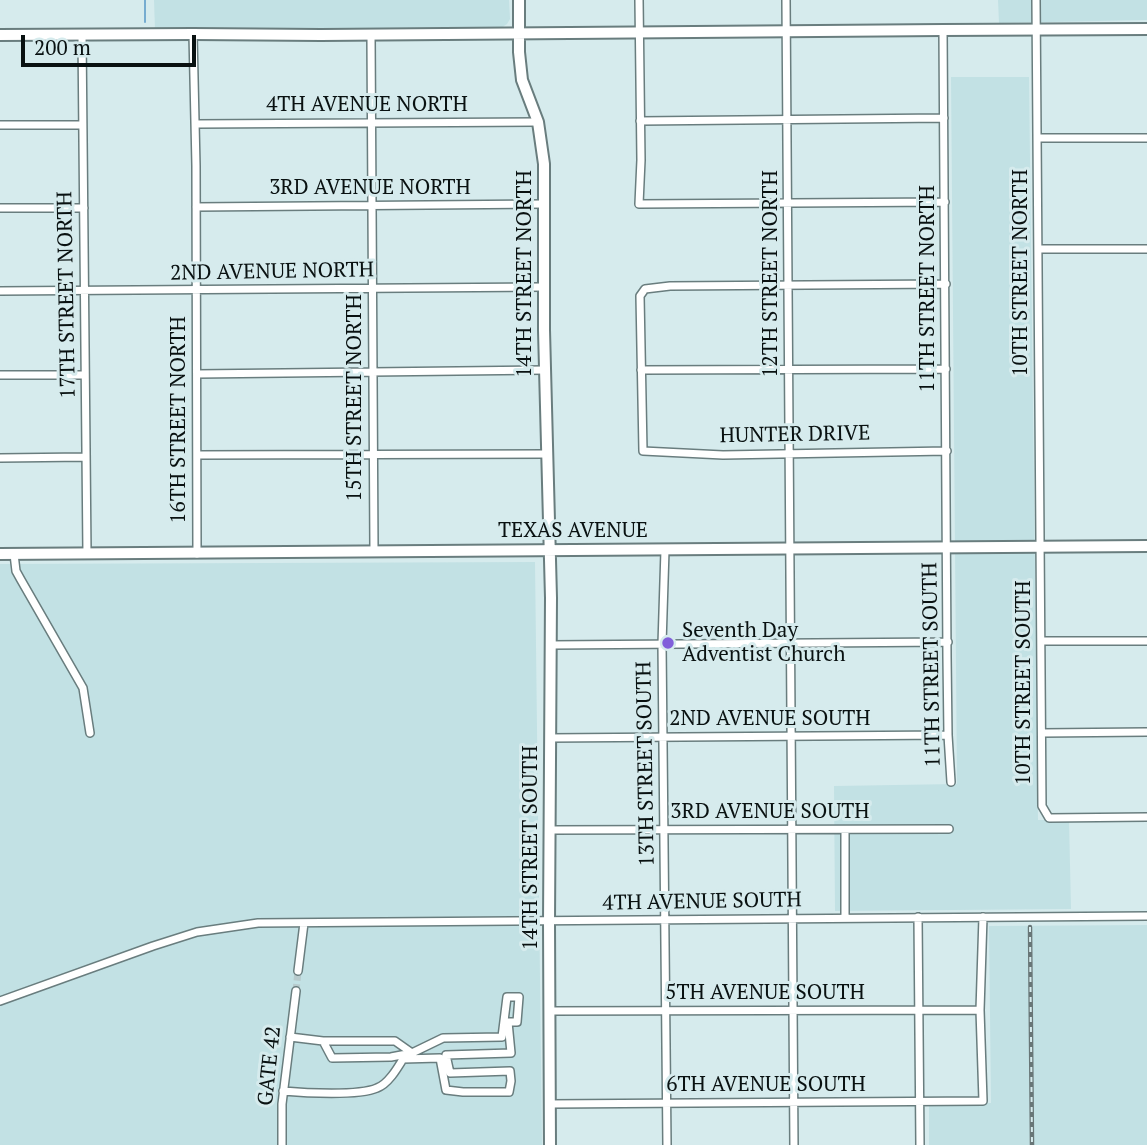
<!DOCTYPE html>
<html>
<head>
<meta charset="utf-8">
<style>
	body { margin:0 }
	#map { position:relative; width:1147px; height:1145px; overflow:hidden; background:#d6ebed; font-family:"PT Serif",serif }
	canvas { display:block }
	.scale { position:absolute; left:21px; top:35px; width:175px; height:32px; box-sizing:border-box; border:4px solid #091111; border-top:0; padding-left:9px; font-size:21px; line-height:24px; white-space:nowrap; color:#091111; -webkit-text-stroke:5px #d6ebed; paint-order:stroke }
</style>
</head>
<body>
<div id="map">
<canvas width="1147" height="1145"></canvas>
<div class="scale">200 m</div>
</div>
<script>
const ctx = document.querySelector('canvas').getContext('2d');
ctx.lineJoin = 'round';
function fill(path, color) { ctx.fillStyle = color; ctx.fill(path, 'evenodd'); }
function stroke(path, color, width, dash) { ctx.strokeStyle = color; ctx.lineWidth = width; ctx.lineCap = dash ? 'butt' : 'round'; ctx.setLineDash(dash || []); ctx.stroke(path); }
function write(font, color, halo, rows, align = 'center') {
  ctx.font = font + ' "PT Serif",serif'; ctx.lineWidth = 6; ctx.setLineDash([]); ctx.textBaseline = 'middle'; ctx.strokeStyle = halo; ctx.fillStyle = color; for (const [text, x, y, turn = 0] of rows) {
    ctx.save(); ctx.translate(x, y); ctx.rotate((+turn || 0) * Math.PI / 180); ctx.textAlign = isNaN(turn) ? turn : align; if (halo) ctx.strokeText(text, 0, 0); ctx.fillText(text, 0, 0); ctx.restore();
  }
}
fill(new Path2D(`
	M154,0H509L510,19L507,24L501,28L155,30Z
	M998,0H1147V20L999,23Z
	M951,77H1029L1038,820H1069L1071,909L835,911L834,786L957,784Z
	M535,562L542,1145H0V564Z
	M1147,925V1145H929V1104L991,1103L989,926Z`), '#c2e1e4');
stroke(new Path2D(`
	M145,0V22`), '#76acd0', 2);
stroke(new Path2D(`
	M296,991L298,971`), '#b7cacc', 7, [7, 3.5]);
const street = new Path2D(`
	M639,0L641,160L639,204L945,202
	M786,0L794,1145
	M1036,0L1042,806L1049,818L1147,817
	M943,30L947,657L948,735L951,782
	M193,34L196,166L197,554
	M82,35L87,554
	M371,35L374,551
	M640,121L944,118
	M196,124L538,122
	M0,125H82
	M1038,138H1147
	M196,207L544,204
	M0,208H84
	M1038,249H1147
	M946,284L670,286L645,289L640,296L643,451L723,455L947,451
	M0,291L544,287
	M641,370L946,369
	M197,374L545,370
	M0,375H85
	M197,455L547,454
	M0,458L86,457
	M665,550L662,644L667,1145
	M14,554L16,571L21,580L83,688L90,733
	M1041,641H1147
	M551,645L948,642
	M1042,733L1147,732
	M550,738L948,735
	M550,830L949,829
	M845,830V918
	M918,917L920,1145
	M298,971L304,923
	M0,1001L153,946L197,932L258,923L1147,916
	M550,1011L980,1010
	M323,1041H395L412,1053
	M283,1091C305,1093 359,1096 377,1088C388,1084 397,1069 403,1059L440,1058L446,1090L463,1092H509L511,1081L510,1071L450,1073L446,1055L511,1053L508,1022H517L519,997H507L502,1037L443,1038L412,1053L391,1057L332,1058L323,1041L290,1037
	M550,1104L983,1101L980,1010L983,917
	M282,1145V1104L296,991`);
const secondary = new Path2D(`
	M519,0V52L522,80L538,122L544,164V330L551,598L549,922L550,1145
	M0,35L193,34L321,35L943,30L1147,29
	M0,554L1147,546`);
stroke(street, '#697d7e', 10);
stroke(secondary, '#697d7e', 14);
stroke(street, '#fff', 7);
stroke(secondary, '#fff', 10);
const rail = new Path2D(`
	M1030,927L1032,1145`);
stroke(rail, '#687677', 4.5);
stroke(rail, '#d6ebed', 2, [5]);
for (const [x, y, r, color] of [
	[668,643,7,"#815fda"]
]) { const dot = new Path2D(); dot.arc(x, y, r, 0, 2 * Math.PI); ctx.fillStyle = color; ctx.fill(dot); stroke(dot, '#d6ebed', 2.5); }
write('21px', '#091111', '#d6ebed', [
	["4TH AVENUE NORTH",367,105],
	["3RD AVENUE NORTH",370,188],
	["2ND AVENUE NORTH",272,272,-1],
	["10TH STREET NORTH",1021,273,-90],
	["14TH STREET NORTH",525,274,-90],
	["12TH STREET NORTH",771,274,-90],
	["11TH STREET NORTH",928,289,-90],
	["17TH STREET NORTH",67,295,-91],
	["15TH STREET NORTH",355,398,-90],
	["16TH STREET NORTH",179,420,-90],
	["HUNTER DRIVE",795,435,-1],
	["TEXAS AVENUE",573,531],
	["11TH STREET SOUTH",932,665,-91],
	["10TH STREET SOUTH",1024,683,-90],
	["2ND AVENUE SOUTH",770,719],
	["13TH STREET SOUTH",646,764,-91],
	["3RD AVENUE SOUTH",770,812],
	["14TH STREET SOUTH",531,848,-90],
	["4TH AVENUE SOUTH",702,902,-1],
	["5TH AVENUE SOUTH",765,993],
	["GATE 42",270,1066,-84],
	["6TH AVENUE SOUTH",766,1085]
]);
write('21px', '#091111', '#d6ebed', [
	["Seventh Day",682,631],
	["Adventist Church",682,655]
], 'left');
</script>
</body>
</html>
